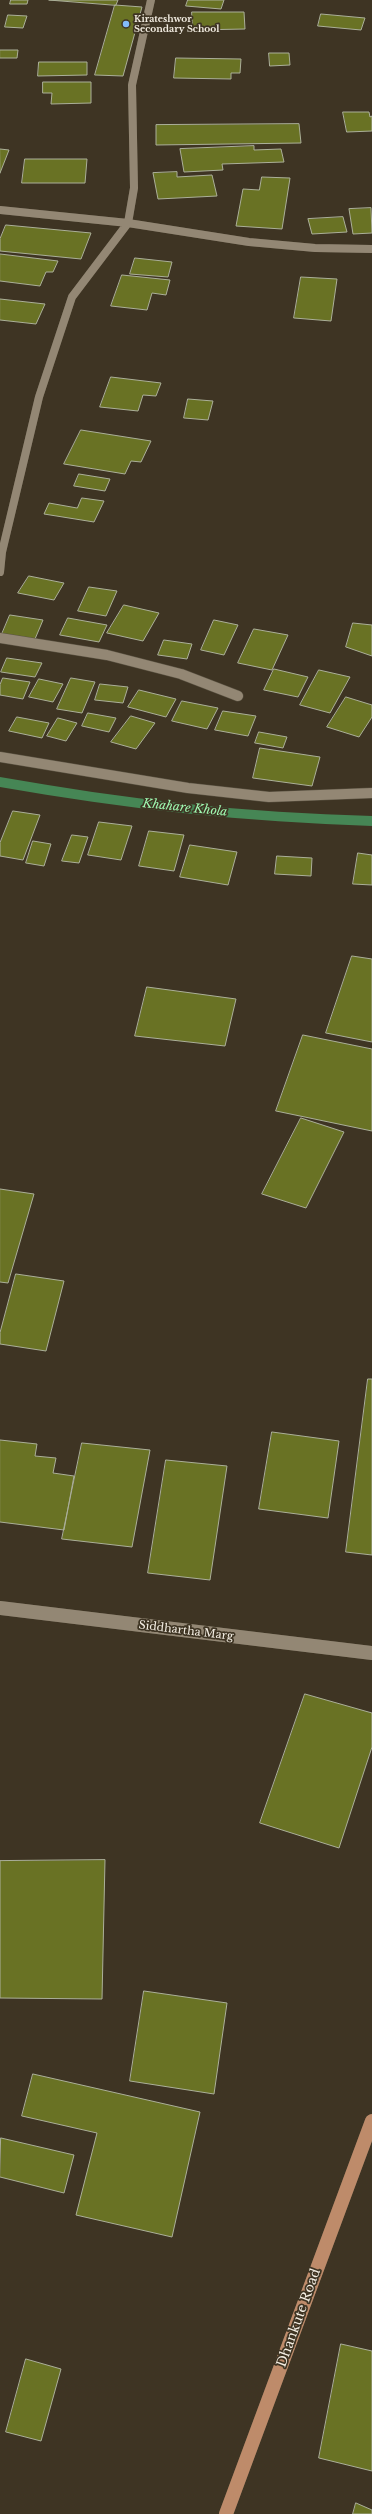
<!DOCTYPE html>
<html>
<head>
<meta charset="utf-8">
<style>
	body { margin:0 }
	canvas { display:block; background:#3e3423 }
</style>
</head>
<body>
<canvas width="372" height="2514"></canvas>
<script>
const ctx = document.querySelector('canvas').getContext('2d');
ctx.lineJoin = 'round';
function fill(path, color) { ctx.fillStyle = color; ctx.fill(path, 'evenodd'); }
function stroke(path, color, width, dash) { ctx.strokeStyle = color; ctx.lineWidth = width; ctx.lineCap = dash ? 'butt' : 'round'; ctx.setLineDash(dash || []); ctx.stroke(path); }
function write(font, color, halo, rows, align = 'center') {
  ctx.font = font + ' "Libre Baskerville",serif'; ctx.lineWidth = 3.5; ctx.setLineDash([]); ctx.textBaseline = 'middle'; ctx.strokeStyle = halo; ctx.fillStyle = color; for (const [text, x, y, turn = 0] of rows) {
    ctx.save(); ctx.translate(x, y); ctx.rotate((+turn || 0) * Math.PI / 180); ctx.textAlign = isNaN(turn) ? turn : align; if (halo) ctx.strokeText(text, 0, 0); ctx.fillText(text, 0, 0); ctx.restore();
  }
}
fill(new Path2D(`
	M0,777C123,799 247,813 372,816V826C247,822 123,809 0,787Z`), '#468655');
const building = new Path2D(`
	M11,0H28L27,4H10Z
	M49,0H118L116,5Z
	M188,0H224L221,9L186,6Z
	M115,5L142,7L123,76L95,75Z
	M192,12H244L245,29L193,30Z
	M321,14L365,18L361,30L318,26Z
	M8,15L27,16L23,28L5,27Z
	M0,50H18L17,58H0Z
	M269,53H289L290,65L270,66Z
	M176,58L241,59L240,73H231V79L174,78Z
	M39,62H87V75L38,76Z
	M43,82H91V103L51,104L52,93H43Z
	M343,112H369L370,117L372,116V131L347,132Z
	M299,124L301,143L156,145V125Z
	M254,146V150L281,149L284,162L222,164L223,170L184,172L180,149Z
	M0,149L9,150L0,173Z
	M25,159H87L85,183H22Z
	M177,172V177L212,175L217,196L158,199L153,173Z
	M262,177L290,178L282,229L236,226L243,189L259,190Z
	M371,208L372,233L353,234L349,209Z
	M343,217L347,232L312,234L308,219Z
	M6,225L91,233L81,259L0,251V239Z
	M0,254L58,261L53,272H46L40,286L0,281Z
	M135,258L172,262L168,277L130,274Z
	M122,275L170,280L166,295L152,293L147,310L111,306Z
	M301,277L337,279L331,321L294,318Z
	M0,299L45,304L36,324L0,320Z
	M111,377L161,383L156,396L143,395L138,411L100,407Z
	M188,399L213,401L208,420L184,418Z
	M81,430L151,441L141,462L131,461L125,474L64,464Z
	M79,474L110,479L105,491L74,486Z
	M82,498L104,501L94,522L44,514L49,503L77,508Z
	M29,576L64,583L54,600L18,593Z
	M89,587L117,591L106,616L78,611Z
	M124,605L159,613L143,641L107,633Z
	M10,615L43,620L35,639L2,634Z
	M68,618L107,625L99,642L60,635Z
	M214,620L238,625L224,655L201,650Z
	M353,623L372,625V656L346,647Z
	M254,629L288,635L272,670L238,663Z
	M164,640L192,644L187,659L158,655Z
	M7,658L42,663L35,677L1,672Z
	M274,669L308,677L298,697L264,690Z
	M319,670L350,677L330,713L300,705Z
	M3,678L30,682L23,699L0,695V685Z
	M71,678L95,682L82,713L57,709Z
	M39,679L63,684L53,702L29,697Z
	M100,684L128,687L123,703L95,700Z
	M139,690L176,699L166,717L128,707Z
	M346,697L372,705V717L359,737L327,727Z
	M182,701L218,708L207,729L172,721Z
	M223,711L256,716L248,736L215,730Z
	M88,713L116,718L109,732L82,726Z
	M131,716L155,723L136,749L111,742Z
	M17,717L49,723L42,738L9,731Z
	M58,718L77,723L66,741L47,736Z
	M259,732L287,737L283,748L255,743Z
	M260,748L320,757L312,786L253,778Z
	M13,811L40,815L23,860L0,856V843Z
	M99,822L132,826L121,860L88,855Z
	M149,831L184,835L174,871L139,866Z
	M72,835L88,837L79,863L62,861Z
	M33,841L51,844L44,866L26,863Z
	M190,845L237,852L228,885L180,877Z
	M358,853L372,855V885L353,884Z
	M277,856L312,858L311,876L275,874Z
	M352,956L372,959V1042L326,1033Z
	M147,987L236,999L225,1046L135,1036Z
	M303,1035L372,1049V1131L276,1111Z
	M301,1118L344,1132L306,1208L262,1194Z
	M0,1189L34,1194L8,1283L0,1282Z
	M16,1274L64,1281L46,1351L0,1344V1333Z
	M368,1379H372V1555L346,1552Z
	M272,1432L339,1441L328,1518L259,1509Z
	M0,1440L37,1444L35,1456L56,1458L53,1473L74,1476L64,1530L0,1522Z
	M82,1443L150,1450L132,1547L62,1539Z
	M166,1460L227,1466L210,1580L148,1573Z
	M305,1694L372,1713V1747L339,1848L260,1823Z
	M105,1860L102,1999L0,1998V1861Z
	M144,1991L227,2003L214,2094L130,2081Z
	M33,2074L200,2112L172,2237L76,2215L97,2133L22,2116Z
	M1,2138L74,2155L64,2193L0,2177Z
	M341,2344L372,2351V2471L319,2458Z
	M26,2359L61,2369L41,2441L6,2432Z
	M356,2503L372,2510V2514H353Z`);
fill(building, '#697224');
stroke(building, '#abaf99', 1);
const minorFar2 = new Path2D(`
	M0,210L128,223L249,242L315,248L372,249
	M0,572L2,552L39,397L72,297L128,223L134,188L132,85L151,0`);
const minorFar1 = new Path2D(`
	M0,638L107,655L181,674L238,696
	M0,757L188,788L269,797L372,793`);
const minor = new Path2D(`
	M0,1608L372,1653`);
const primary = new Path2D(`
	M226,2514L372,2121`);
stroke(minorFar2, '#5b5343', 8);
stroke(minorFar1, '#5b5343', 11);
stroke(minor, '#5b5343', 14);
stroke(primary, '#5b5343', 14);
stroke(minorFar2, '#938774', 8);
stroke(minorFar1, '#938774', 10);
stroke(minor, '#938774', 14);
stroke(primary, '#be8b6a', 14);
for (const [x, y, r, color] of [
	[126,24,4,"#83bcfb"]
]) { const dot = new Path2D(); dot.arc(x, y, r, 0, 2 * Math.PI); ctx.fillStyle = color; ctx.fill(dot); stroke(dot, '#3e3423', 1.5); }
write('bold 9px', '#f4eee3', '#3e3423', [
	["Kirateshwor",134,19],
	["Secondary School",134,29]
], 'left');
write('11px', '#f4eee3', '#3e3423', [
	["Siddhartha Marg",186,1631,7]
]);
write('italic 12px', '#a0fbb3', '#3e3423', [
	["Khahare Khola",185,808,6]
]);
write('13px', '#f4eee3', '#3e3423', [
	["Dhankute Road",299,2318,-70]
]);
</script>
</body>
</html>
